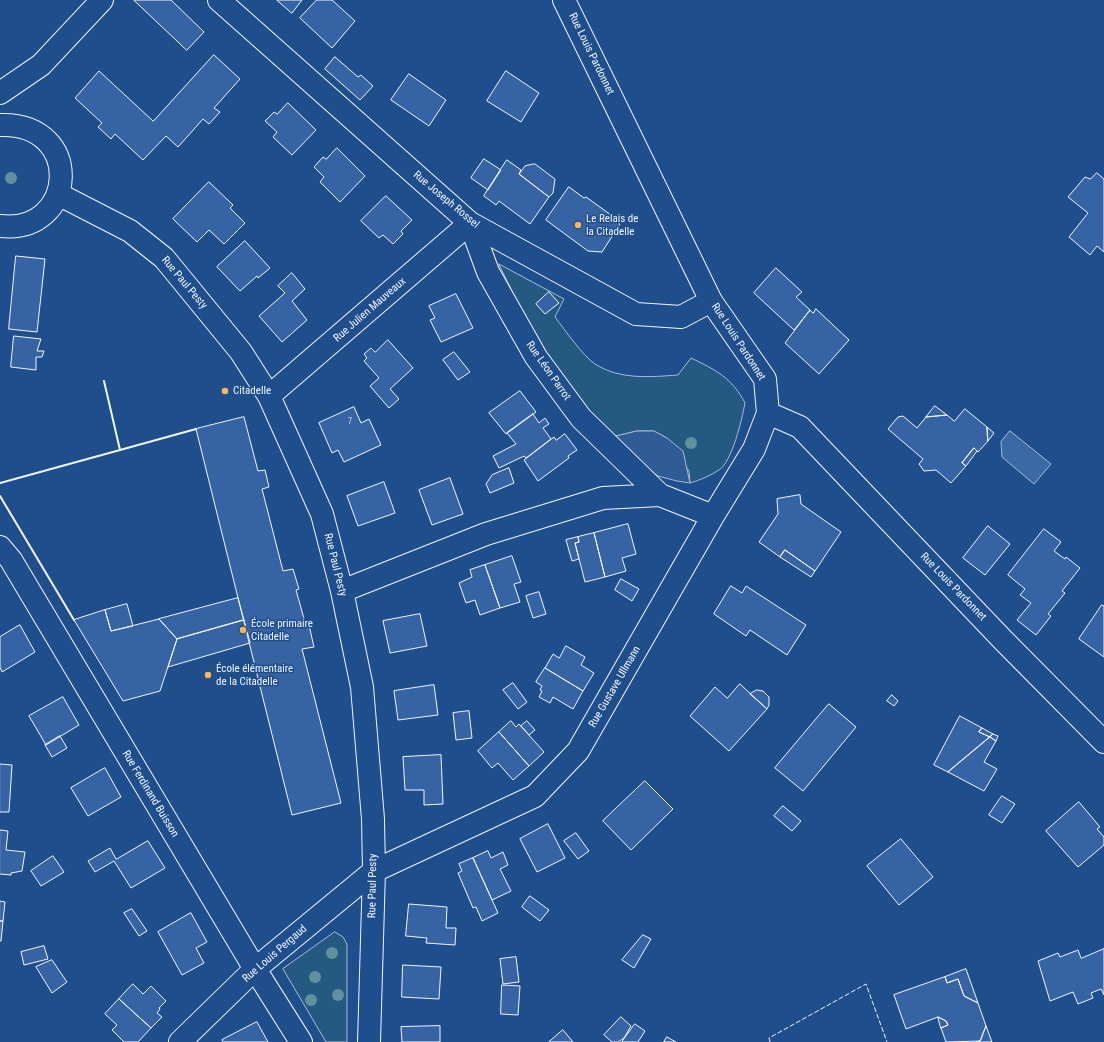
<!DOCTYPE html>
<html>
<head>
<meta charset="utf-8">
<style>
	body { margin:0 }
	canvas { display:block; background:#1f4e8c }
</style>
</head>
<body>
<canvas width="1104" height="1042"></canvas>
<script>
const ctx = document.querySelector('canvas').getContext('2d');
ctx.lineJoin = 'round';
function fill(path, color) { ctx.fillStyle = color; ctx.fill(path, 'evenodd'); }
function stroke(path, color, width, dash) { ctx.strokeStyle = color; ctx.lineWidth = width; ctx.lineCap = dash ? 'butt' : 'round'; ctx.setLineDash(dash || []); ctx.stroke(path); }
function write(font, color, halo, rows, align = 'center') {
  ctx.font = font + ' "Roboto Condensed",sans-serif'; ctx.lineWidth = 3; ctx.setLineDash([]); ctx.textBaseline = 'middle'; ctx.strokeStyle = halo; ctx.fillStyle = color; for (const [text, x, y, turn = 0] of rows) {
    ctx.save(); ctx.translate(x, y); ctx.rotate((+turn || 0) * Math.PI / 180); ctx.textAlign = isNaN(turn) ? turn : align; if (halo) ctx.strokeText(text, 0, 0); ctx.fillText(text, 0, 0); ctx.restore();
  }
}
const green = new Path2D(`
	M499,264L564,299L555,317C565,330 582,355 595,364C620,380 650,377 678,375L691,358C716,370 732,378 745,403C742,419 732,462 719,470C710,476 700,480 690,483L689,471L667,438L653,431H637L613,437L557,375L529,326Z
	M335,932L343,937L347,944V1042H326L283,969Z`);
fill(green, '#245a82');
stroke(green, '#a8bbd7', 1);
const parking = new Path2D(`
	M637,431H654L667,438L683,451L690,483L677,481L658,476L637,462L613,437Z`);
fill(parking, '#305b95');
stroke(parking, '#a8bbd7', 1);
const water = new Path2D(`
	M1010,431L1051,464L1034,484L1002,457L1001,442Z`);
fill(water, '#3b69a3');
stroke(water, '#a8bbd7', 1);
const building = new Path2D(`
	M134,0H171L204,32L187,50Z
	M277,0H302L292,13Z
	M317,0H332L355,21L332,48L300,18Z
	M214,55L240,79L214,108L220,112L209,124L203,119L178,147L166,136L143,160L115,134L111,139L98,127L102,123L75,98L99,71L153,121Z
	M335,57L358,77L361,75L373,86L360,100L325,69Z
	M506,71L539,93L521,122L487,101Z
	M409,74L446,100L429,126L391,100Z
	M288,103L316,130L292,155L273,137L277,132L265,121L274,112L277,114Z
	M337,148L365,176L340,202L320,182L324,177L314,167L323,157L326,159Z
	M484,159L501,170L488,190L471,178Z
	M507,160L521,170L519,174L549,197L530,224L499,201L496,205L484,196Z
	M535,164L555,179L553,193L549,197L519,174L525,166Z
	M1097,173L1104,179V252L1097,246L1090,255L1069,237L1088,213L1068,197L1085,177L1090,179Z
	M209,182L233,205L230,208L245,223L224,244L209,230L197,242L173,219Z
	M569,187L584,198L586,197L611,215L610,217L620,224L602,252L588,251L546,220Z
	M386,196L412,220L401,231L403,234L393,244L383,235L379,238L361,221Z
	M245,241L270,268L258,278L257,276L240,291L217,267Z
	M16,256L45,259L37,332L9,329Z
	M776,268L802,292L796,297L810,310L794,330L754,293Z
	M292,273L305,289L292,301L307,320L282,342L259,316L285,293L278,286Z
	M549,292L559,303L545,314L536,304Z
	M456,294L473,328L441,342L430,320L435,318L429,306Z
	M816,309L849,340L819,374L785,343L810,310L813,313Z
	M14,336L41,339L37,351H44L42,357H36V370L11,367Z
	M388,340L413,368L390,389L399,399L389,408L370,386L379,378L364,361L367,358L364,354L371,348L375,352Z
	M454,352L470,372L458,380L443,360Z
	M520,391L536,412L506,434L489,413Z
	M935,406L947,415L926,417Z
	M354,407L361,423L369,419L381,445L344,462L338,450L332,453L319,423Z
	M965,409L987,427L988,441L978,452L974,448L962,463L966,466L951,483L936,470L924,471L919,464L923,459L888,429L898,417L903,416L917,428L926,417L947,415L954,421Z
	M533,414L539,423L545,418L549,424L543,428L551,439L526,458L524,456L499,468L493,456L516,444L507,433Z
	M244,417L258,471L265,470L269,487L262,489L283,571L293,569L299,589L296,590L306,626L309,625L311,634L314,647L302,649L341,803L292,815L196,429Z
	M987,427L994,433L988,441Z
	M565,434L577,450L568,456L569,458L538,481L524,460L554,437L556,440Z
	M974,448L977,451L966,466L962,463Z
	M509,468L514,483L490,493L486,484L492,475Z
	M450,478L463,514L432,525L419,490Z
	M384,482L395,513L358,526L347,496Z
	M800,495L801,504L841,532L815,571L785,550L780,557L759,542L778,514L777,499Z
	M628,524L636,554L622,558L626,571L605,577L594,533Z
	M988,526L1010,544L985,575L963,558Z
	M1044,529L1061,542L1054,551L1065,559L1066,557L1080,568L1062,591L1065,593L1048,614L1051,616L1036,635L1017,620L1031,603L1020,595L1025,589L1008,575Z
	M594,533L605,577L585,582L575,543L579,542L578,537Z
	M578,537L579,542L575,543L579,559L572,561L566,540Z
	M785,550L815,571L811,577L780,557Z
	M512,556L521,582L514,584L520,602L500,608L485,565Z
	M485,565L500,608L480,615L475,600L466,603L459,583L472,577L470,570Z
	M621,579L639,589L632,601L615,590Z
	M731,586L742,593L746,586L806,625L787,655L750,630L746,636L714,614Z
	M539,592L546,614L533,618L526,596Z
	M238,598L244,620L177,639L159,619Z
	M127,604L133,626L111,631L105,610Z
	M1102,605L1104,606V657L1079,639Z
	M105,610L111,631L159,619L177,639L160,691L123,701L74,620Z
	M420,614L427,646L390,653L383,621Z
	M244,620L250,643L168,667L177,639Z
	M20,625L35,652L2,672L0,667V637Z
	M566,646L585,657L581,665L594,673L583,691L545,668L553,654L559,658Z
	M545,668L583,691L573,709L553,697L550,703L539,697L542,691L540,690L542,686L536,682Z
	M513,683L527,702L518,709L503,690Z
	M740,684L767,709L729,751L690,716L715,687L727,698Z
	M434,685L438,715L398,720L394,691Z
	M757,690L763,691L769,697V705L767,709L750,694Z
	M892,695L898,701L894,706L887,701Z
	M63,697L79,725L46,745L29,716Z
	M829,704L856,727L803,791L775,768Z
	M469,711L472,738L456,740L453,713Z
	M960,716L982,728L979,732L990,737L948,772L934,765Z
	M511,721L516,727L519,724L544,752L529,766L499,732Z
	M527,721L535,730L529,735L521,726Z
	M982,728L993,734L990,737L979,732Z
	M499,732L529,766L513,780L498,763L492,768L478,751Z
	M993,734L998,736L996,741L990,737Z
	M60,736L67,748L52,757L45,745Z
	M990,737L996,741L984,762L997,769L984,791L948,772Z
	M441,755L443,804L424,805V790H405L403,757Z
	M0,764L12,765L9,812H0Z
	M105,768L121,797L88,816L71,788Z
	M645,781L673,809L631,850L603,821Z
	M1002,796L1015,804L1002,823L989,815Z
	M1079,802L1100,827L1097,829L1104,837V845L1078,867L1046,831Z
	M783,806L801,821L792,831L774,816Z
	M548,824L565,858L537,872L520,839Z
	M0,830L8,831L6,850L25,852L22,871L11,873V875L0,874Z
	M576,833L589,851L578,859L564,841Z
	M901,839L933,877L899,905L867,866Z
	M148,841L165,868L131,888L114,861L95,872L88,861L110,848L116,859Z
	M488,851L491,858L503,852L508,865L500,869L511,891L492,900L473,858Z
	M53,856L64,872L41,886L31,871Z
	M473,858L498,913L482,921L476,907L473,908L458,873L462,871L459,864Z
	M530,896L549,910L540,921L522,907Z
	M0,901L5,902L3,921H0Z
	M409,904L447,907L446,928H456L455,945L426,943L427,938L406,936Z
	M132,909L147,931L139,936L124,913Z
	M191,913L207,942L196,948L204,963L182,975L158,932Z
	M0,921H3L1,941H0Z
	M643,935L651,939L634,968L622,960Z
	M44,946L48,959L24,965L21,952Z
	M1104,949V995L1101,989L1091,993L1093,998L1078,1004L1073,992L1050,1001L1038,961L1058,953L1060,957L1078,950L1081,958Z
	M516,957L519,982L503,984L500,959Z
	M52,960L67,982L52,993L36,967Z
	M403,965L441,967L439,999L402,997Z
	M966,969L978,1003L964,996L958,979L947,983L945,977Z
	M945,977L947,983L958,979L964,996L978,1003L986,1026L980,1041L946,1042L941,1028L948,1025L946,1021L938,1017L906,1029L894,995Z
	M133,984L143,994L151,986L166,1001L159,1008L160,1009L157,1013L162,1017L151,1028L119,999Z
	M502,985L520,986L518,1015L501,1014Z
	M119,999L151,1028L138,1042H124L112,1030L117,1025L105,1014Z
	M621,1017L631,1026L624,1038L618,1042H612L604,1035Z
	M938,1017L946,1021L948,1025L941,1028Z
	M257,1022L268,1042H223L222,1040Z
	M635,1024L645,1031L638,1042H622Z
	M440,1026V1042H402L401,1027Z
	M986,1026L992,1042H976L980,1041Z
	M563,1030L573,1042H549Z
	M667,1037L676,1042H664Z`);
fill(building, '#3563a3');
stroke(building, '#f2f6ff', 1);
const minor = new Path2D(`
	M219,0L470,223L636,314L681,317L711,301
	M0,93L41,65L102,0
	M0,125C85,122 77,235 0,226
	M58,194L130,231L164,258L241,352L269,396L322,514L342,591L362,687L373,819L374,871L369,1042
	M470,223L488,272L536,357L581,418L660,495L713,516
	M269,396L470,223
	M768,413L800,427L1002,639L1104,742
	M0,547L11,560L255,969L301,1042
	M342,591L486,534L603,498L660,495
	M180,1042L255,969L374,871L535,796L578,751L713,516L754,449L768,413L765,379L711,301L564,0`);
stroke(minor, '#f2f6ff', 24);
stroke(minor, '#1f4e8c', 22);
stroke(new Path2D(`
	M770,1042L769,1038L866,984L887,1042`), '#f2f6ff', 1, [5, 2]);
stroke(new Path2D(`
	M104,381L120,450L196,429
	M0,483L120,450
	M0,496L74,620`), '#f2f6ff', 2);
ctx.fillStyle = '#61919a';
for (const [x, y] of [
	[11,178],
	[691,443],
	[332,953],
	[315,977],
	[338,995],
	[311,1000]
]) { ctx.beginPath(); ctx.arc(x, y, 6, 0, 2 * Math.PI); ctx.fill(); }
for (const [x, y, r, color] of [
	[578,225,4,"#ffb74d"],
	[225,391,4,"#ffb74d"],
	[243,630,4,"#ffb74d"],
	[208,675,4,"#ffb74d"]
]) { const dot = new Path2D(); dot.arc(x, y, r, 0, 2 * Math.PI); ctx.fillStyle = color; ctx.fill(dot); stroke(dot, '#1f4e8c', 1.5); }
write('9px', '#c3d1e8', null, [
	["7",350,422]
]);
write('11px', '#f2f6ff', '#1f4e8c', [
	["Rue Louis Pardonnet",591,54,64],
	["Rue Joseph Rossel",446,200,40],
	["Rue Paul Pesty",184,283,50],
	["Rue Julien Mauveaux",370,310,-41],
	["Rue Louis Pardonnet",738,342,57],
	["Rue Léon Parrot",548,371,55],
	["Rue Paul Pesty",335,565,76],
	["Rue Louis Pardonnet",953,587,46],
	["Rue Gustave Ullmann",615,687,-60],
	["Rue Ferdinand Buisson",150,794,59],
	["Rue Paul Pesty",373,886,-89],
	["Rue Louis Pergaud",275,954,-41]
]);
write('11px', '#f2f6ff', '#1f4e8c', [
	["Le Relais de",586,219],
	["la Citadelle",586,232],
	["Citadelle",233,391],
	["École primaire",251,624],
	["Citadelle",251,637],
	["École élémentaire",216,669],
	["de la Citadelle",216,682]
], 'left');
</script>
</body>
</html>
